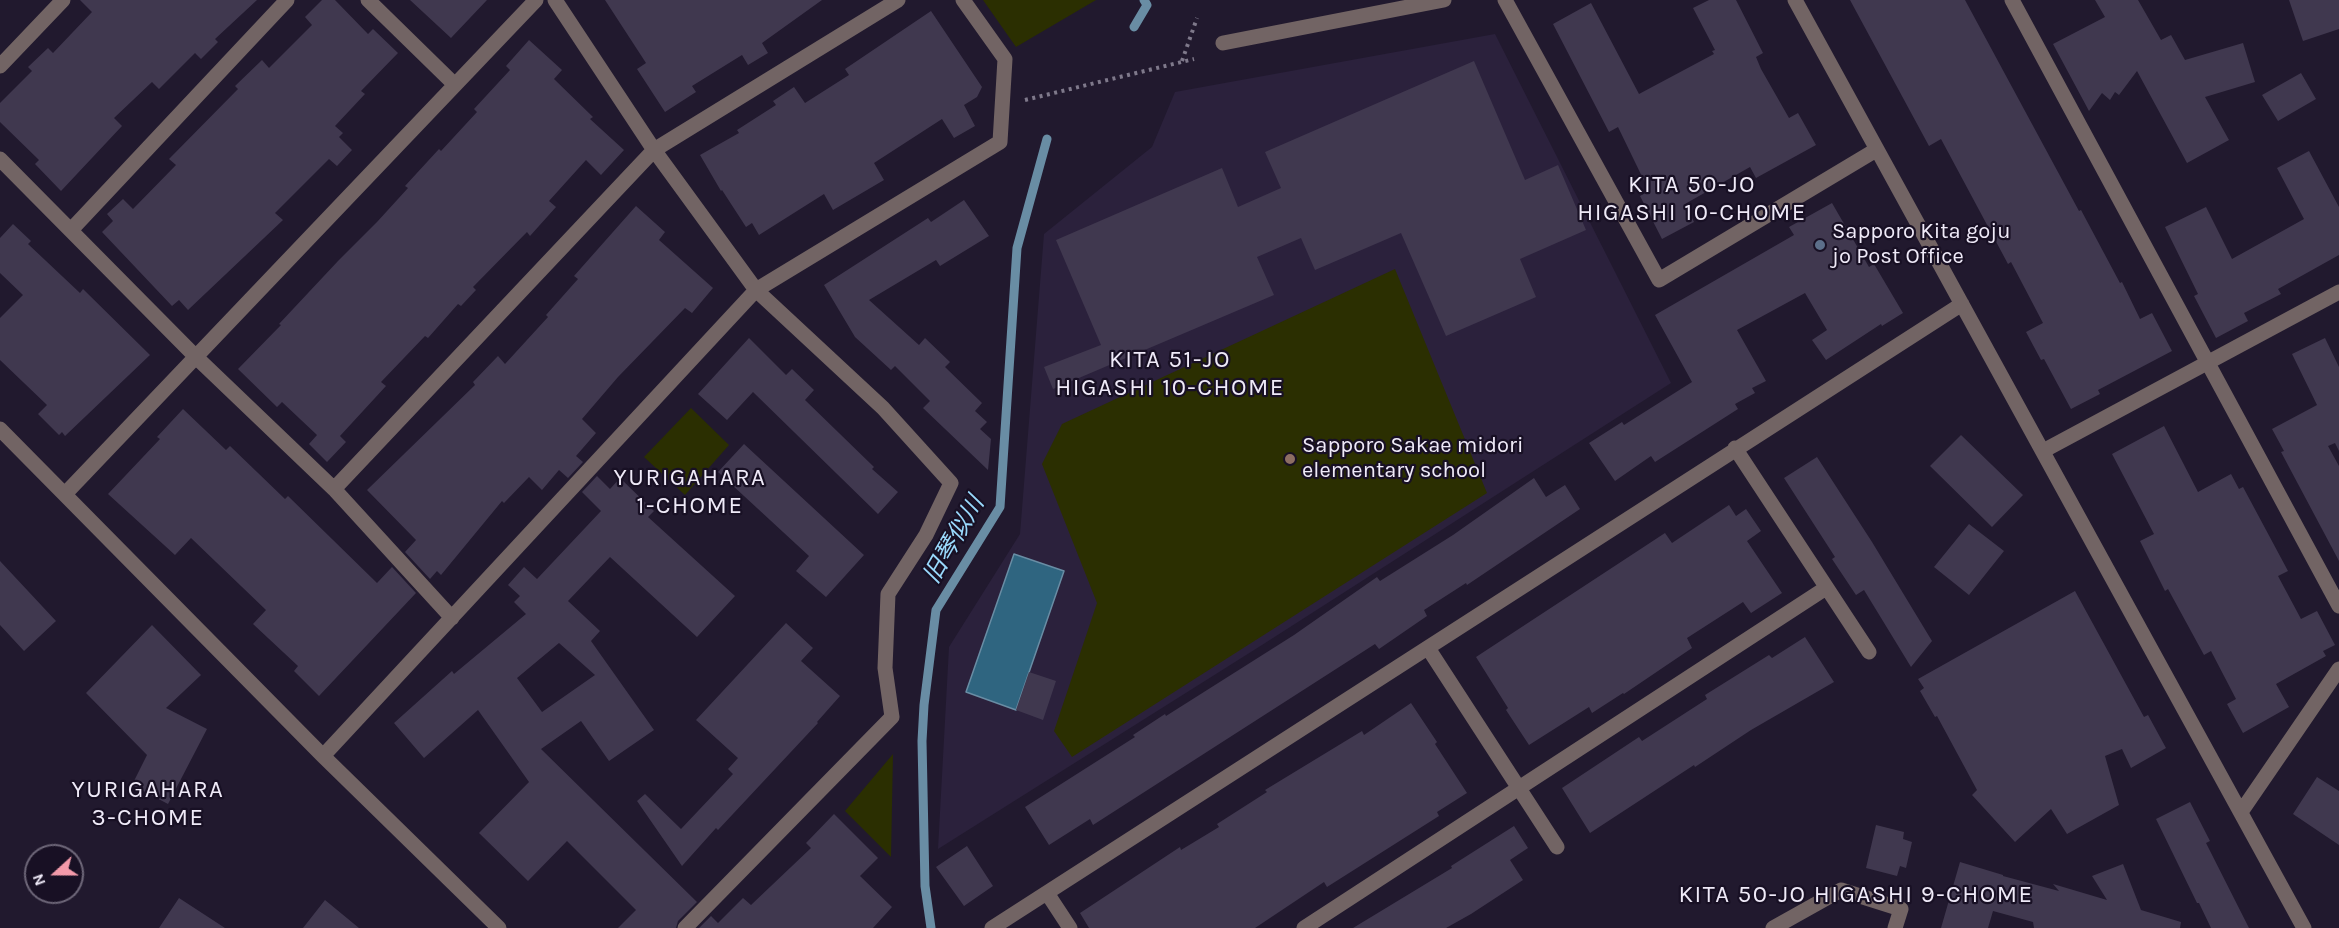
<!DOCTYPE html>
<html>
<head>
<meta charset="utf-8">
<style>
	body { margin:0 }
	#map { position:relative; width:2339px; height:928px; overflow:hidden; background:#21192e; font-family:Karla,sans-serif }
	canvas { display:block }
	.north { position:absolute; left:24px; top:844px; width:60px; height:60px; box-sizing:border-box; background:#181024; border:2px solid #6e6779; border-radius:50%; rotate:249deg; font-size:16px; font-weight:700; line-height:24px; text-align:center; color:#efeaf8 }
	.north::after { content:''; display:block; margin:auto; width:21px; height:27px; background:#f39aaa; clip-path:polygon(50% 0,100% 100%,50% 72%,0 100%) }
</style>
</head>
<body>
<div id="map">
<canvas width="2339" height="928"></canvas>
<div class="north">N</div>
</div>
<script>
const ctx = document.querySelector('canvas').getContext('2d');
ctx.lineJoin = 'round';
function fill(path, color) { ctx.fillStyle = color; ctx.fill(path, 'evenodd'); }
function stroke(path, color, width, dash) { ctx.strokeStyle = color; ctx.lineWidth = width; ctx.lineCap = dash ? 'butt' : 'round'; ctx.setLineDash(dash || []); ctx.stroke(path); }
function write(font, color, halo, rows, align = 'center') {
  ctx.font = font + ' Karla,"Noto Sans JP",sans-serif'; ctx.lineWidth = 4.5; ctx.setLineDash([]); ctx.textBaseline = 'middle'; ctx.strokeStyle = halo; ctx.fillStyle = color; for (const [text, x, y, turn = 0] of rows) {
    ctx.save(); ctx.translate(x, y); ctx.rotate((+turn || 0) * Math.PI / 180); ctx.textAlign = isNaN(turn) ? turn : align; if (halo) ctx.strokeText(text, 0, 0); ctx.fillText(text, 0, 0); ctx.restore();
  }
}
fill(new Path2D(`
	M1495,34L1671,383L1262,645L938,849L949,647L1020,534L1044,234L1152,147L1175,92Z`), '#2b213c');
fill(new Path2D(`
	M983,0H1096L1016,47Z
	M1395,269L1487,493L1072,757L1054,731L1097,603L1042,464L1062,424Z
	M691,408L729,445L685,495L644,457Z
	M893,754L891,857L845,811Z`), '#2b2f01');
const water = new Path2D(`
	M1014,554L1064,571L1016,710L966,692Z`);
fill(water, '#2f6580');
stroke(water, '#698da4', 1.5);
stroke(new Path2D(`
	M1134,27L1147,5L1144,0
	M931,928L925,886L922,741L924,705L936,610L1000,507L1017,248L1047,139`), '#698da4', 9);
fill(new Path2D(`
	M80,0H257L215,39L218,42L201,59L195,53L159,89L152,82L114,118L122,126L61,191L35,164L39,160L0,122V103L32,71L28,67L48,48L53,53L92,12Z
	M322,0H335L368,34L373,29L398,53L361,91L365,94L335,126L343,133L339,137L352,150L337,166L329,159L275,213L283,220L188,310L179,300L172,306L102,232L113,221L107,214L123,199L133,209L176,165L169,159L238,89L235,86L262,60L269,68L312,25L305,17Z
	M410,0H487L451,38Z
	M605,0H822L762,43L768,53L748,65L742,55L692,86L696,92L665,112L637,69L646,63Z
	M1709,0H1736L1763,53L1756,57L1761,69L1789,118L1798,113L1816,145L1756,178L1750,167L1685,204L1694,222L1662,239L1640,196L1649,191L1618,127L1609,132L1553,24L1591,3L1639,94L1714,54L1712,51L1715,50L1693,8Z
	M1850,0H1965L2079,211L2081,210L2120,283L2122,282L2140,319L2152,313L2172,351L2098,390L2100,394L2071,409L2044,359L2041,360L2026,332L2043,323L2011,262L2008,264L1941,139L1929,146Z
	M2095,0H2138L2161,40L2171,35L2185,60L2243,43L2255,82L2205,97L2229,140L2187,163L2137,71L2119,95L2115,92L2110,100L2102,93L2089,111L2053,44L2105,17Z
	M2289,0H2339V29L2303,41Z
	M931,11L982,87L977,97L964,105L975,126L954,138L942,119L874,163L884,180L833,210L824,194L759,235L752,223L746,227L722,190L721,191L700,155L739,133L737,130L776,105L773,101L794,87L805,103L849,75L845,69Z
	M529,40L562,70L554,79L593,117L590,119L624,150L601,175L586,160L549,201L556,207L530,236L527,232L473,287L476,290L461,306L458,304L428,338L425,336L381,382L386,386L340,436L346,442L327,462L309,444L317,435L282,402L277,407L238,369L281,325L279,324L338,261L377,222L408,188L405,186L439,149L441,151L477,112L474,109L510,70L506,66Z
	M1474,61L1525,180L1558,165L1586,230L1520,259L1536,297L1446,336L1401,233L1315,270L1301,238L1257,257L1274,295L1053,389L1044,367L1101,345L1056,240L1222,168L1238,207L1281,188L1265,152Z
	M2301,73L2316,99L2278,121L2262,95Z
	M2309,151L2339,207V255L2278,289L2281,294L2244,313L2248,321L2216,338L2194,296L2198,294L2165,227L2206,207L2232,259L2304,219L2277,168Z
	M964,200L989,236L940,266L936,260L869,300L919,345L925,338L950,362L945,367L982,403L975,411L987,422L980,429L991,439L988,470L923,408L930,401L895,366L891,370L855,337L824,285L928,218L931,222Z
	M1832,203L1869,267L1874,264L1903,313L1882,326L1881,324L1826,360L1812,340L1827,330L1805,293L1737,330L1766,381L1752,388L1755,393L1735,404L1738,409L1655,462L1651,456L1615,481L1589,443L1622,422L1624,425L1692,382L1655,315L1794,235L1789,227Z
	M636,206L665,232L659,240L713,288L692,313L685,308L618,377L582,419L596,433L576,456L583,462L568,478L559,470L542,490L529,477L504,503L502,501L441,575L437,571L430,579L405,552L416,540L367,490L475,385L473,382L498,356L505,364L548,317L546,315L578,279L574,276Z
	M13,224L31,241L28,244L80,293L83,289L150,355L65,436L62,432L59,435L38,414L47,405L0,360V318L23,295L0,273V238Z
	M749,338L786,375L792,369L814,390L805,400L874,467L872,469L898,492L878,514L753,392L727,420L698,394Z
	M2325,338L2339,367V451L2335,443L2328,446L2339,466V561L2281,452L2284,451L2272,429L2317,405L2292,354Z
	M183,409L226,450L230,446L285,499L288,496L377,583L392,567L416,593L319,696L294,671L298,666L253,624L266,610L191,538L175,555L108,494L160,439L157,437Z
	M2164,426L2198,492L2231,474L2239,489L2243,487L2288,571L2278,576L2301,619L2317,611L2335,645L2323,651L2326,656L2276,684L2289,707L2243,733L2227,704L2236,699L2211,651L2204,655L2168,589L2165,591L2140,541L2154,534L2112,454Z
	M1961,435L2023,495L1992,527L1930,466Z
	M744,444L864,555L826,597L796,571L809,556L718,472Z
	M1817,457L1872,542L1932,641L1911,667L1864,590L1856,595L1832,559L1835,557L1784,478Z
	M597,476L610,489L620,478L654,511L648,517L735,596L697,637L610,557L568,601L600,631L591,641L654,730L609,761L581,721L541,749L697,902L678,921L676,928H618L636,910L567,841L528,881L479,833L529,782L478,710L424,758L394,723L452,671L454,674L526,614L514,602L520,596L508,585L524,567L537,579L601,511L582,492ZM559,643L595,675L542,712L517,678Z
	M1534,478L1546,497L1565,485L1580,509L1467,585L1466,583L1424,610L1427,616L1379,649L1375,644L1093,825L1090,819L1049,845L1025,807L1135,737L1133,735L1165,714L1166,716L1294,635L1377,577L1380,581L1453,535Z
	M1729,505L1736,516L1746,509L1761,531L1747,541L1782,593L1751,613L1743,602L1687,638L1692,648L1624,694L1623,693L1592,713L1589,707L1529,745L1506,710L1508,708L1476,657L1665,533L1672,543Z
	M1969,524L2004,551L1969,595L1934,567Z
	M0,561L56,621L24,651L0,625Z
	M2075,591L2144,717L2148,715L2166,748L2131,768L2122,749L2105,756L2119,805L2067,834L2051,809L2015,842L1972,795L1977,790L1937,716L1935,717L1920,691L1924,688L1918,679Z
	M786,623L813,648L801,661L840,696L817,722L818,723L718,830L716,828L682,866L637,801L645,794L681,829L733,774L728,769L738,758L696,720Z
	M152,625L201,675L166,708L207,729L168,804L132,785L147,755L86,693Z
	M1805,637L1834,682L1751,730L1695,767L1694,765L1590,833L1562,788L1639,737L1642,741L1707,699L1705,695L1769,655L1772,658Z
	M1029,672L1056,681L1043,720L1016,710Z
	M1411,703L1437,742L1435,744L1467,793L1437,812L1439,816L1327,887L1324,882L1255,928H1089L1080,913L1180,847L1181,850L1219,827L1217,824L1267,792L1265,790L1362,731L1364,735Z
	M2317,777L2339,791V845L2293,814Z
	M2190,802L2210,841L2206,843L2249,928H2211L2199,903H2197L2156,819Z
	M834,814L878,858L860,876L892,907L873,928H699L711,916L718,923L743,898L751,905L811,848L806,843Z
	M1876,825L1904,832L1903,839L1912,842L1906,868L1900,866L1897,876L1866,868Z
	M1514,826L1528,848L1510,860L1523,880L1471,914L1446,928H1353L1452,868L1451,866Z
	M967,846L993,886L964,906L936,867Z
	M1960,862L2003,875V876L2059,891L2053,884L2107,900L2092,876L2123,864L2141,910L2181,922L2180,928H2034L2033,922L1993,911L1988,928H1941Z
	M179,898L225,928H159Z
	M325,900L359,928H303Z`), '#40384f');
stroke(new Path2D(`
	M1182,61L1197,18
	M1025,100L1194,59`), '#7f798b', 4, [3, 4.5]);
stroke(new Path2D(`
	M368,0L454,84
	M555,0L654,150L756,290L883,408L951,483L926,535L888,594L885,668L892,717L685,928
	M1505,0L1659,280L1876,150
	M1795,0L2304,928
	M2012,0L2339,606
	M1223,43L1444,0
	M0,66L63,0
	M0,159L196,357L334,489L452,618
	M71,230L287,0
	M0,429L323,756L499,928
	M1735,448L1869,652
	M2043,451L2339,292
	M334,489L654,150L898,0
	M65,494L536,0
	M1428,648L1557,847
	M323,756L756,290L1000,142L1005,59L963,0
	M2241,812L2339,669
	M1047,893L1070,928
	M992,928L1962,304
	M1304,928L1826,588
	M1773,928L1841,890L1901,909L1895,928`), '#726464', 15);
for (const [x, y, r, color] of [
	[1820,245,6,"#5c6f8a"],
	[1290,459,6,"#8d6e63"]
]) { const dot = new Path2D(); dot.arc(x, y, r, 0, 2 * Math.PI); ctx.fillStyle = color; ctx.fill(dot); stroke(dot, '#181024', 2); }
write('22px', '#efeaf8', '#181024', [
	["Sapporo Kita goju",1832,232],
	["jo Post Office",1832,257],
	["Sapporo Sakae midori",1302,446],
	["elementary school",1302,471]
], 'left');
ctx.letterSpacing = '1.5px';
write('24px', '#efeaf8', '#181024', [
	["KITA 50-JO",1692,185],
	["HIGASHI 10-CHOME",1692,213],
	["KITA 51-JO",1170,360],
	["HIGASHI 10-CHOME",1170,388],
	["YURIGAHARA",690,478],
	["1-CHOME",690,506],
	["YURIGAHARA",148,790],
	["3-CHOME",148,818],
	["KITA 50-JO HIGASHI 9-CHOME",1856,895]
]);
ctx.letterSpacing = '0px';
write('italic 24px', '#99d9fc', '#181024', [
	["旧琴似川",954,540,-60]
]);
</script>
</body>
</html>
